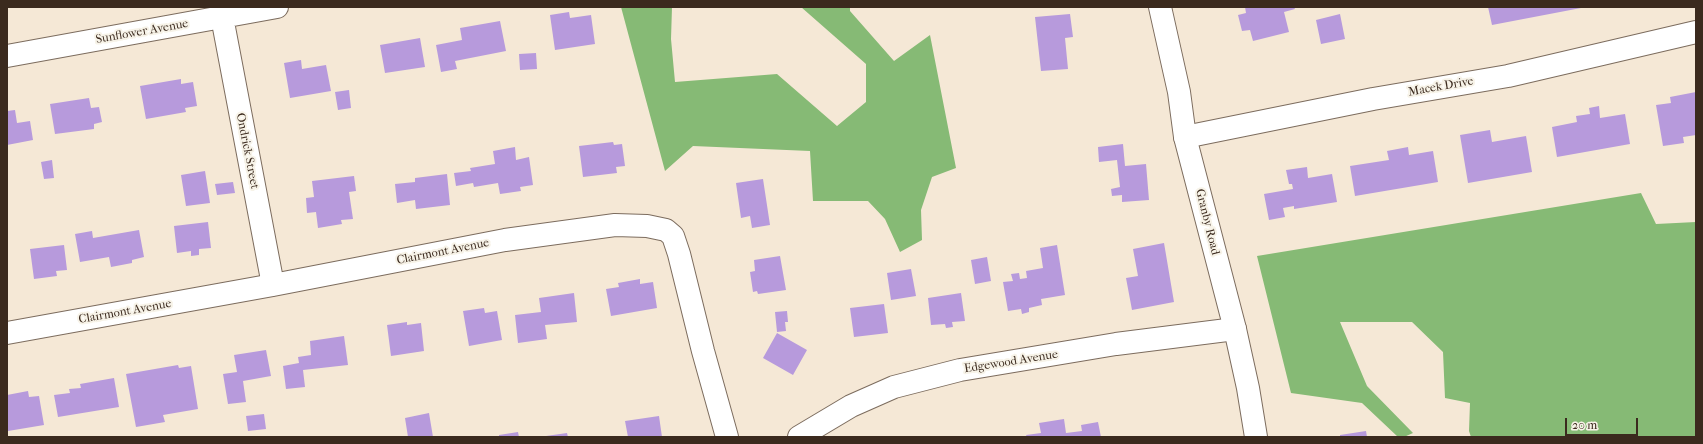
<!DOCTYPE html>
<html>
<head>
<meta charset="utf-8">
<style>
	body { margin:0 }
	#map { position:relative; width:1703px; height:444px; overflow:hidden; background:#f5e8d6; font-family:"IM FELL French Canon",serif }
	canvas { display:block }
	.frame { position:absolute; inset:0; border:8px solid #3b2a1e; pointer-events:none }
	.scale { position:absolute; left:1565px; top:418px; width:73px; height:18px; box-sizing:border-box; border:2px solid #3b2a1e; border-top:0; padding-left:5px; font-size:12px; line-height:14px; white-space:nowrap; color:#3b2a1e; -webkit-text-stroke:3px #f7f3e8; paint-order:stroke }
</style>
</head>
<body>
<div id="map">
<canvas width="1703" height="444"></canvas>
<div class="frame"></div>
<div class="scale">20 m</div>
</div>
<script>
const ctx = document.querySelector('canvas').getContext('2d');
ctx.lineJoin = 'round';
function fill(path, color) { ctx.fillStyle = color; ctx.fill(path, 'evenodd'); }
function stroke(path, color, width, dash) { ctx.strokeStyle = color; ctx.lineWidth = width; ctx.lineCap = dash ? 'butt' : 'round'; ctx.setLineDash(dash || []); ctx.stroke(path); }
function write(font, color, halo, rows, align = 'center') {
  ctx.font = font + ' "IM FELL French Canon",serif'; ctx.lineWidth = 4; ctx.setLineDash([]); ctx.textBaseline = 'middle'; ctx.strokeStyle = halo; ctx.fillStyle = color; for (const [text, x, y, turn = 0] of rows) {
    ctx.save(); ctx.translate(x, y); ctx.rotate((+turn || 0) * Math.PI / 180); ctx.textAlign = isNaN(turn) ? turn : align; if (halo) ctx.strokeText(text, 0, 0); ctx.fillText(text, 0, 0); ctx.restore();
  }
}
fill(new Path2D(`
	M621,7H672L671,39L675,82L777,74L837,126L866,102V64L801,7H850V11L894,61L930,35L956,168L932,177L921,210L922,240L900,252L885,219L868,201H813L810,151L693,146L665,171Z
	M1641,193L1656,224L1696,222V437H1471L1469,431L1470,403L1445,398L1443,352L1412,322H1340L1367,386L1413,433L1404,437H1398L1362,403L1291,393L1257,256Z`), '#86ba75');
fill(new Path2D(`
	M1245,7H1294L1295,9L1284,12L1289,32L1253,41L1250,30L1242,31L1238,15L1246,13Z
	M1488,7H1581V8L1492,25Z
	M569,12L570,18L591,15L595,44L555,50L550,15Z
	M1070,14L1073,37L1065,38L1068,69L1041,71L1035,17Z
	M1340,14L1345,39L1321,44L1316,20Z
	M500,21L506,51L455,61L457,69L441,72L436,45L462,40L460,28Z
	M420,38L425,67L385,73L380,45Z
	M536,53L537,69L520,70L519,54Z
	M301,60L302,69L326,65L331,91L290,98L284,63Z
	M181,79V84L193,82L197,106L185,108L186,112L146,119L140,86Z
	M349,90L351,108L338,110L335,92Z
	M1696,92V135L1683,137L1684,143L1663,146L1656,105L1671,103L1670,97Z
	M89,98L91,108L99,107L102,122L94,124V129L55,134L50,104Z
	M1599,106L1600,118L1625,114L1630,144L1557,157L1552,127L1577,122L1576,116L1590,114L1589,108Z
	M15,110L17,123L30,121L33,140L7,145V111Z
	M1490,130L1492,142L1526,136L1532,172L1468,183L1460,135Z
	M613,142L614,145L622,144L625,166L616,167L617,173L583,177L579,146Z
	M1123,144L1125,166L1146,164L1149,200L1122,202V195L1112,196L1111,189L1120,187L1117,160L1099,162L1098,147Z
	M515,147L516,160L529,157L533,185L520,187L521,191L500,194L498,183L474,187L473,183L456,186L454,173L471,171L470,168L495,164L493,151Z
	M1408,147L1409,155L1433,151L1438,182L1355,196L1350,166L1389,160L1387,151Z
	M52,160L54,178L44,179L41,162Z
	M1307,167L1308,178L1332,174L1337,202L1294,209V206L1283,208L1285,217L1269,220L1264,194L1293,189L1292,184H1289L1286,170Z
	M205,171L210,203L186,206L181,175Z
	M447,174L450,205L416,209L415,200L397,203L395,184L415,182V178Z
	M354,176L356,191L349,192L353,219L341,220L342,224L318,228L316,212L307,213L306,198L314,197L312,181Z
	M763,179L770,225L752,228L750,216L741,218L736,183Z
	M233,182L235,193L217,195L215,184Z
	M208,222L211,248L199,249V255L191,256V251L177,253L174,226Z
	M139,230L144,257L132,260V263L111,267L109,257L80,262L75,234L92,231L93,238Z
	M1164,243L1174,302L1132,310L1126,278L1138,276L1133,249Z
	M64,245L67,270L56,271L57,276L34,279L30,249Z
	M1057,245L1065,295L1041,299L1042,305L1029,308V312L1022,314L1021,309L1008,311L1003,282L1013,281L1011,274L1019,273L1020,279L1027,278L1026,271L1043,268L1040,248Z
	M780,256L786,290L758,294L757,291L753,292L750,272L755,271L754,260Z
	M987,257L991,281L975,284L971,260Z
	M911,269L916,296L891,300L887,273Z
	M640,279V284L653,282L657,308L611,316L606,289L619,287L618,283Z
	M574,293L577,322L545,325L547,339L518,343L515,315L541,312L539,298Z
	M961,293L965,321L952,322L953,327L946,328L945,324L931,325L928,298Z
	M884,304L888,333L854,337L850,308Z
	M484,308L485,313L497,311L502,340L469,346L463,311Z
	M787,311L788,322H785L786,331L777,332L775,312Z
	M407,322V325L421,323L424,351L391,356L387,325Z
	M777,333L807,350L793,375L763,358Z
	M344,336L348,365L303,370L305,387L286,389L283,366L299,363L298,357L311,355L310,341Z
	M266,350L271,376L243,381L246,402L228,404L223,374L237,372L234,355Z
	M178,365L179,368L191,366L198,409L163,415L165,422L136,427L126,374Z
	M114,378L119,407L58,417L54,395L70,393L69,389L81,388L80,384Z
	M28,391L29,397L39,396L44,425L8,431L7,428V395Z
	M429,413L433,437H408L405,418Z
	M264,414L266,429L248,431L246,416Z
	M659,416L662,437H628L625,421Z
	M1064,419L1066,433L1082,431L1081,425L1098,422L1101,437H1027L1026,435L1041,433L1039,423Z
	M1366,431L1367,437H1340V435Z
	M518,432L519,437H499V435Z
	M567,433L568,437H546V436Z`), '#b79adc');
const minor = new Path2D(`
	M222,17L273,285
	M7,56L277,7
	M1185,137L1373,99L1508,76L1696,32
	M7,333L273,285L505,240L615,225L647,226L666,230L673,236L679,254L703,351L727,437
	M799,437L851,406L894,387L960,370L1116,344L1235,329`);
const secondary = new Path2D(`
	M1160,7L1179,92L1185,137L1235,329L1248,388L1256,437`);
stroke(minor, '#7c6c5e', 24);
stroke(secondary, '#7c6c5e', 24);
stroke(minor, '#fff', 22);
stroke(secondary, '#fff', 22);
write('12px', '#3b2a1e', '#f7f3e8', [
	["Sunflower Avenue",142,32,-10],
	["Macek Drive",1441,87,-10],
	["Ondrick Street",247,151,79],
	["Granby Road",1207,222,76],
	["Clairmont Avenue",443,252,-11],
	["Clairmont Avenue",125,312,-10],
	["Edgewood Avenue",1011,362,-9]
]);
</script>
</body>
</html>
